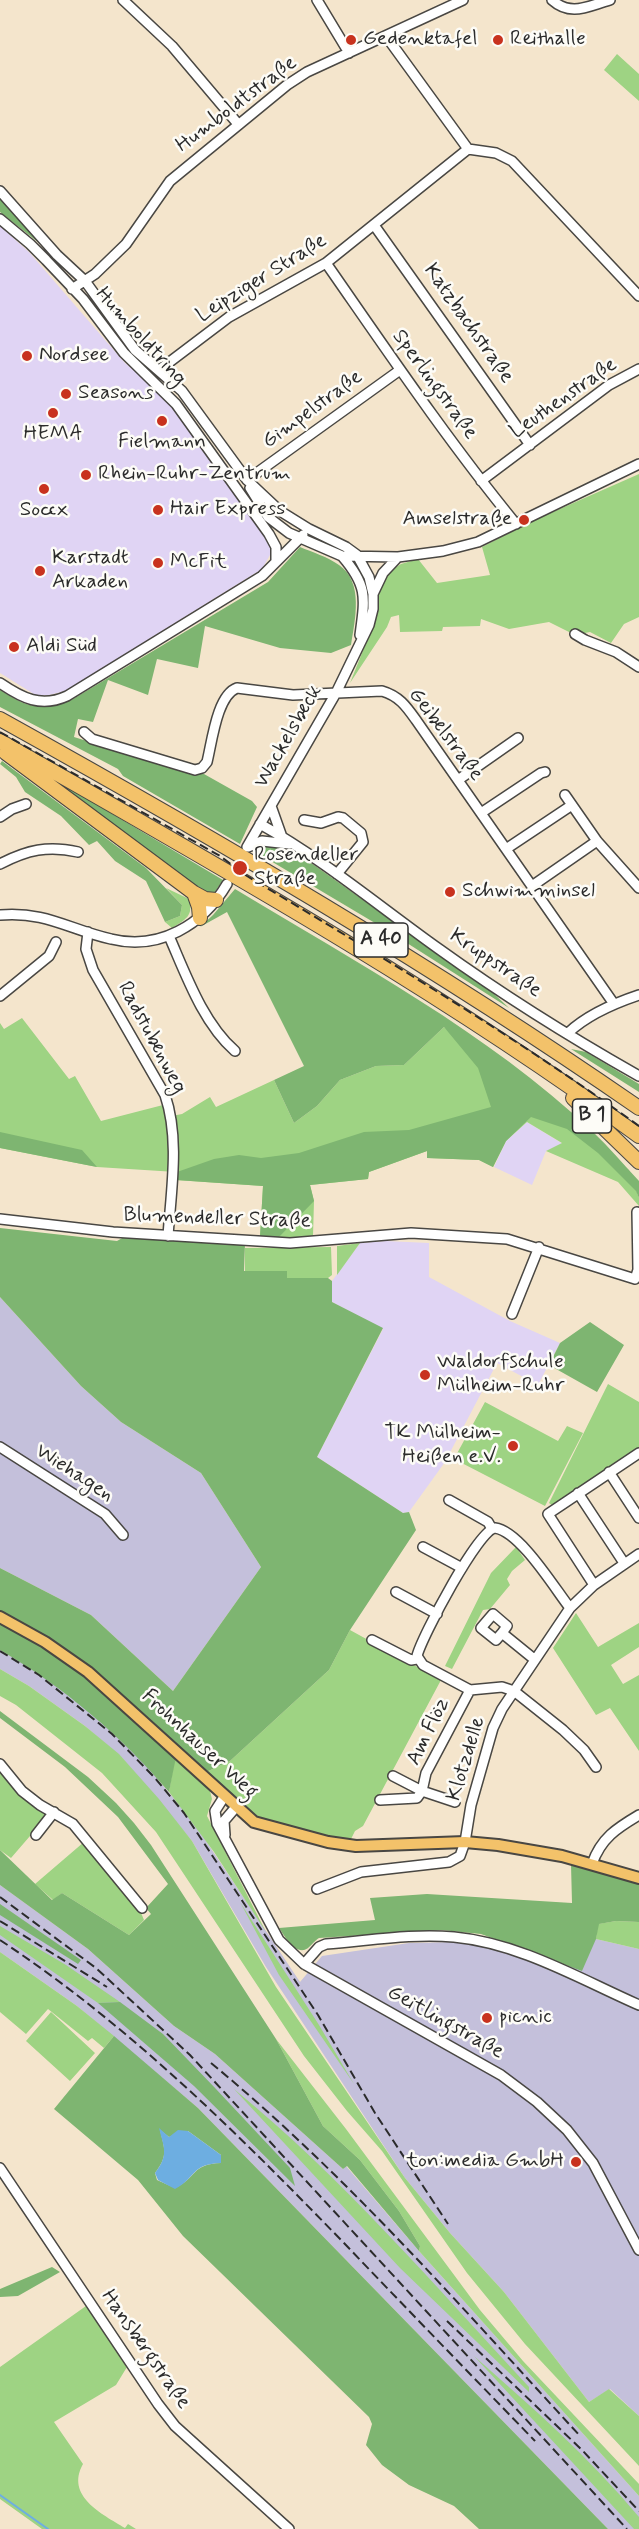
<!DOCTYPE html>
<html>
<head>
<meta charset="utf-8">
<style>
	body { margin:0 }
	canvas { display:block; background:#f4e5cc }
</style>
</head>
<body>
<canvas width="639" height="2529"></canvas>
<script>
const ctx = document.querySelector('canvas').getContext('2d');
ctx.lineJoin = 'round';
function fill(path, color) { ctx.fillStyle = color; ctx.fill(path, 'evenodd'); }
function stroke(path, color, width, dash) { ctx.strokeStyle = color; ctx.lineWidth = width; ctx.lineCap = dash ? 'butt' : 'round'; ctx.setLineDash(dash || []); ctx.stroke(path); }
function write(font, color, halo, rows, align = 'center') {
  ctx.font = font + ' Mynerve,sans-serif'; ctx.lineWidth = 5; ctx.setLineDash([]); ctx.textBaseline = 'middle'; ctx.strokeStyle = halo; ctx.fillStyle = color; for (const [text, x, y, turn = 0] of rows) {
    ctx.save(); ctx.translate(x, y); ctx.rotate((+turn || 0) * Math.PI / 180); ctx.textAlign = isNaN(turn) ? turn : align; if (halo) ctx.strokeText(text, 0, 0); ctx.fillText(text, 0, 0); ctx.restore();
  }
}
fill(new Path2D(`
	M0,226L29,252L125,363L151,384L172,408L271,545L270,555L262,569L65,691L49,695L37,696L0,673Z
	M527,1122L563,1144L546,1151L532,1185L494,1167L506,1141Z
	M386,1241L429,1243V1277L510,1321L560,1343L538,1385L497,1363L445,1462L409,1512L403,1513L317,1457L383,1329L332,1302V1281L360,1243Z`), '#e0d4f4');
fill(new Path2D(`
	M0,1297L81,1386L121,1422L201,1473L261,1567L173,1691L91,1615L0,1568Z
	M0,1650L39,1673L77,1702L113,1732L145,1764L192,1820L300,1982L322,1956L409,1943L596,1939L639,1949V2416L610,2389L589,2402L504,2292L450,2233L405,2178L266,1967L192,1841L122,1758L85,1726L29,1686L0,1669Z
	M0,1885L88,1949L174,2026L215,2054L343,2169L346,2166L419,2251L639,2496V2529H608L198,2108L77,2006L0,1952Z`), '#c4c0db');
fill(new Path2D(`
	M617,54L639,74V101L604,70Z
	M639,474V617L624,624L611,643L590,632L575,635L549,622L509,629L481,619L480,626L443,627L442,631L400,632L399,615L391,617L387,627L350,683L372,628L381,586L388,572L401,564L418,559L437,583L490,575L482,547L537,519Z
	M166,888L189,899C194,916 185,920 172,928L165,922L180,916L182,905Z
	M22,1018L69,1079L75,1076L101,1121L163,1105L166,1117L182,1114L210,1097L216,1107L274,1080L294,1123L317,1106L340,1080L376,1066L404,1065L444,1027L629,1170L639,1198V1206L618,1182L546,1151L562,1143L527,1122L506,1141L493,1167L479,1160L427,1158V1151L369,1172L368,1179L310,1185L314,1201L313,1236L288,1238L260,1237L263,1186L176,1180V1172L97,1167L0,1148V1023L4,1029Z
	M360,1243L337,1275V1246Z
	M331,1247L332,1275L328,1278H287V1271H245V1248Z
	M608,1384L639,1402V1451L553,1506L549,1503Z
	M485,1402L558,1441L567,1426L583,1433L545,1506L454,1459Z
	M516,1547L525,1560L512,1571L507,1579L510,1585L490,1609L483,1610L452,1669L445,1666L491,1573Z
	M576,1613L598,1647L639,1623V1647L611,1665L623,1684L639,1675V1751L610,1708L596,1715L553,1648Z
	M350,1630L441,1680L363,1826L355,1831L350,1841L266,1821L247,1813L204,1773L230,1761L329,1670Z
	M0,1669L29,1686L85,1726L119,1754L159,1799L192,1841L276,1987L405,2178L450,2233L504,2292L589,2402L609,2389L639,2416V2466L525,2344L467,2273L382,2151L347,2111L304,2056L156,1832L102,1773L16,1705L0,1696Z
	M175,1757L210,1791L212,1799L207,1816L266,1932L214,1852L169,1792Z
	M0,1770L49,1814L11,1858L0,1850Z
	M84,1842L139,1908L144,1920L129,1935L62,1893L53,1900L35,1884Z
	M240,1902L319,2025L354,2084L279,1975Z
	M616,1921L639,1922V1949L596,1939L598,1924Z
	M0,1926L66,1965L120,2002L98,2003L0,1935Z
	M0,1952L77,2006L114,2036L104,2048L92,2038L88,2041L48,2009L26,2034L0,2012Z
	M51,2012L95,2053L70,2081L26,2041Z
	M276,2039L346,2129L480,2310L523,2361L639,2484V2496L419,2251L420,2246L399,2211L360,2160L323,2126Z
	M234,2089C343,2178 434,2285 529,2387V2392L400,2268Z
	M86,2306L127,2367L116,2385L54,2422L83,2464C65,2496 102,2514 125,2528L128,2524L136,2529H42L0,2499V2367Z
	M474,2356C532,2407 590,2458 639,2517V2529H634Z`), '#9ed383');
fill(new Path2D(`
	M0,196L31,231L39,243L0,212Z
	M300,547C312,552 328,557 339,565C364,582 355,620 351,645L331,653L280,648L205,626L198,668L157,659L148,695L108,680L93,722L78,719L74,737L187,772L204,774L252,801L257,807L240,844L123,776L118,769L0,707V690C28,708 41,712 73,699L268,582Z
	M2,761L146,868L182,905L180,916L165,922L146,881L115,861L97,841L89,845L61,816L25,792L16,777L0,764Z
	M37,769L223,880L214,893L203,895Z
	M265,846L291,851L314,865L492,992L509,1008L385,929L254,851Z
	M235,889C357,963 487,1032 592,1131C609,1147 624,1165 639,1181V1198L636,1191L598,1153L567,1129L531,1117L506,1141L493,1167L479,1160L427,1158V1151L369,1172L368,1179L310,1185L314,1201L279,1237H260L263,1186L176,1180L177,1172L214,1159L239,1155L261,1158L299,1153L364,1132L409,1130L491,1107L478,1068L444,1027L404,1065L376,1066L340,1080L317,1106L294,1123L274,1080L304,1066L227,912L200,927L213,915Z
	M571,1049L586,1052L639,1084V1092Z
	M0,1132L82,1150L97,1167L0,1148Z
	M0,1228L117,1241L124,1237L245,1244L244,1271H287V1278H328L332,1281V1302L383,1328L317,1457L403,1513L409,1512L416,1530L350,1630L329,1670L230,1761L204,1773L176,1757L169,1792C120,1735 65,1688 0,1650V1568L91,1615L173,1691L261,1567L201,1473L121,1422L81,1386L0,1297Z
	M590,1322L624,1345L597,1392L549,1365L560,1343Z
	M0,1711L88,1777L116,1803L134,1823L151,1845L276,2039L323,2126L360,2160L399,2211L420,2246L419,2251L347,2166L343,2169L215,2054L174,2026L88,1949L0,1885V1850L52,1900L62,1893L129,1935L151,1914L146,1908L168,1884L118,1817L65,1767L0,1718Z
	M571,1864L639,1882V1922L616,1921L599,1924L596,1939L582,1971L481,1934L442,1930L319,1938C314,1941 309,1949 304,1950C293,1952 284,1935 279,1928L375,1920L370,1898L427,1894L572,1903Z
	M0,1904L81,1960L78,1964L0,1915Z
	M120,2002L163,2034L216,2089L290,2168L295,2186L194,2086L98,2003Z
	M114,2036L198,2108L608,2529H479L454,2506L409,2485L382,2465L366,2445L372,2424L369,2417L183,2236L138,2180L54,2109ZM160,2130L169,2137L188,2131L221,2155V2163C191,2164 197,2178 175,2188L157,2180L155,2173C168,2156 165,2150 160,2130Z
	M52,2267L60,2272L18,2296L0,2297V2289Z`), '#7eb571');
fill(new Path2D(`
	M159,2128L169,2137L178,2130L188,2131L221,2155V2163C191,2164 197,2177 175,2189L158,2180L155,2173C169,2155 164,2148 159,2128Z`), '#6daee1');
stroke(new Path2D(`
	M0,2495L48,2529`), '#6daee1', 2);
stroke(new Path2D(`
	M229,879L244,852`), '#ccc0ac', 9, [9, 4.5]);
const minor = new Path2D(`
	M123,0L172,46L238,124
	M317,0L349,53
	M552,0C571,17 588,6 610,0
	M386,36L468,149
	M468,149L496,153L512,161L639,296
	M0,191L57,255L85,281L135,350L182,391L247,480L280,511L309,529L346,547L357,555L369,577L373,594V609L369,625L336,693L247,847
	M0,219L30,244L46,260L83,299L124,353L176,404L269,534L276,547V561
	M374,225L530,445
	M326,263C388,352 448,441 516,524
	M72,289L95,274L126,244L170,181L287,85L307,72L463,0
	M159,370L229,317L326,263L468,149
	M247,480L400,370
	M481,481L609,385L639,369
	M250,488L268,517L289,533L342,556L398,557L443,551L478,542L639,464
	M342,556C368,586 365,598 360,635
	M373,594L383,573L398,557
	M575,634L585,640L616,652L639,667
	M0,683C22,698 41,708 67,696L262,576L303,535
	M84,732L92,739L195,770L202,768L207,762C212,742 217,695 237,688L293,695L382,691C399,696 406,706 416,720L614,1004
	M458,780L518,738
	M565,795L597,841L639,888
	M271,806L282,837
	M481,813L541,773L545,772
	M0,817L12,809L26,804
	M304,820L321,823L338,817L343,818L361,833L363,842L337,874
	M260,824C323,859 380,907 439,949C503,995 570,1037 639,1076
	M248,847L262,841L289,844
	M506,849L572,805
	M0,864C27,850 48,845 78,852
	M532,886L597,841
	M0,915C46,911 70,930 111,939C159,951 203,925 227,884
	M88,932L86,949L93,970L165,1095C180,1139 171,1191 168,1236
	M169,936C186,975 203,1023 235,1051
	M0,996L49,956L56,942
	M568,1033C587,1015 615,1003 639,995
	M0,1219L113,1232L290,1243L411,1233L507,1239L635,1279
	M635,1279L638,1270L637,1212
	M512,1314L539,1247
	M0,1447L105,1514L123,1535
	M609,1472L639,1518
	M578,1493L624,1563
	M449,1500L488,1522L492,1529
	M423,1547L462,1568
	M594,1585L548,1514L639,1453
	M396,1592L437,1614
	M570,1608C555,1589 520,1531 495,1528C480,1527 421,1638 417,1656L423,1665L470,1690L502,1687L514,1691L563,1730L584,1750L596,1767
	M502,1633L496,1640L481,1628L493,1614L507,1626L502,1633L534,1659
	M372,1640L411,1660L417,1659
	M0,1764L22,1791L40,1805L73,1824L142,1908
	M393,1776L422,1791L455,1802
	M224,1797L215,1811L217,1824L279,1940L304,1964L501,2075L537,2102L567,2130L593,2163L639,2250
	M380,1800L417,1798L422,1791L426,1773L470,1690
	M36,1835L54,1812
	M225,1835L224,1821L236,1807
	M592,1864C601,1838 617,1828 639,1815
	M317,1889L361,1872L449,1862L460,1856L465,1842L471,1805L493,1728L502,1709L570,1608L594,1585L639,1554
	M304,1964L319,1947L326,1944C368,1941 412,1933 454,1937C519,1943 580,1979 639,2005
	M0,2168L158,2404L175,2426L289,2529`);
const major = new Path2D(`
	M0,1617L45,1642L88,1672L254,1822L328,1842L356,1846L465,1842L498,1845L562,1856L639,1878`);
const highway = new Path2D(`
	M0,719C218,840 434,966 639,1108
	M0,741C217,865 437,988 639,1136
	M6,753L194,893L205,899L216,900
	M194,893L199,907L200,918
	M573,1098L639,1162`);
stroke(minor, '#494743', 12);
stroke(major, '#494743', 14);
stroke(highway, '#494743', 16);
stroke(minor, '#fff', 9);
stroke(major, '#f3c26a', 10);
stroke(highway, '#f3c26a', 14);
stroke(new Path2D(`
	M0,732L220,856L247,876C380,956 513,1035 639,1126
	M0,1651L39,1675L112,1734L155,1778L184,1813L318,2015L375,2113L448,2224
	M0,1897L96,1968L190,2055L627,2529
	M0,1921L107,1987
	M0,1940C130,2026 235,2131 343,2242C407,2309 471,2375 535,2441
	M211,2063C347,2175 462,2308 581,2437
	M447,2321L582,2450L639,2511`), '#2b2b2b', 2, [9, 4.5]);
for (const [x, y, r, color] of [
	[351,40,6,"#c8321e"],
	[498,40,6,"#c8321e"],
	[27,356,6,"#c8321e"],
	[66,394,6,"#c8321e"],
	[53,413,6,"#c8321e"],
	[162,421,6,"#c8321e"],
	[86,475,6,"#c8321e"],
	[44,489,6,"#c8321e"],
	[158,510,6,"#c8321e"],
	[524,520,6,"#c8321e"],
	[158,563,6,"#c8321e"],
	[40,571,6,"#c8321e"],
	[14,647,6,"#c8321e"],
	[240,868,8,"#c8321e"],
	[450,892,6,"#c8321e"],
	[425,1375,6,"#c8321e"],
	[513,1446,6,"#c8321e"],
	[487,2018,6,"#c8321e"],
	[576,2162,6,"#c8321e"]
]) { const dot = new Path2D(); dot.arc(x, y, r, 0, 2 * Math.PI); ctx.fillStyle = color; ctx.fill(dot); stroke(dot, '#fdfcf7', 2); }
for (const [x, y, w] of [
	[381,940,54],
	[592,1116,39]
]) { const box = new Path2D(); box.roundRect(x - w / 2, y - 17, w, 34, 4.5); ctx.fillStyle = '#fdfcf7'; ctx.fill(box); stroke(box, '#2b2b2b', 1.5); }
write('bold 20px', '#2b2b2b', null, [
	["A 40",381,940],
	["B 1",592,1116]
]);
write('21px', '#2b2b2b', '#fdfcf7', [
	["Gedenktafel",363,40],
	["Reithalle",510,40],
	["Nordsee",39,356],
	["Seasons",78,394],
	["HEMA",53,435,"center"],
	["Fielmann",162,443,"center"],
	["Rhein-Ruhr-Zentrum",98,475],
	["Hair Express",170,510],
	["Soccx",44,511,"center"],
	["Amselstraße",512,520,"right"],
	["Karstadt",52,559],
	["Arkaden",52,583],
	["McFit",170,563],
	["Aldi Süd",26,647],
	["Rosendeller",254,856],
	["Straße",254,880],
	["Schwimminsel",462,892],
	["Waldorfschule",437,1363],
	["Mülheim-Ruhr",437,1387],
	["TK Mülheim-",501,1434,"right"],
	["Heißen e.V.",501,1458,"right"],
	["picnic",499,2018],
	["ton:media GmbH",564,2162,"right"]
], 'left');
write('21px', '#2b2b2b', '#fdfcf7', [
	["Humboldtstraße",237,105,-37],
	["Leipziger Straße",262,279,-32],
	["Katzbachstraße",468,324,55],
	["Humboldtring",140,337,48],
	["Sperlingstraße",434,385,54],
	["Leuthenstraße",564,399,-35],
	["Gimpelstraße",313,410,-36],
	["Geibelstraße",445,735,53],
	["Wackelsbeck",289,737,-60],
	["Kruppstraße",495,964,34],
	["Radstubenweg",151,1038,62],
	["Blumendeller Straße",217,1219,2],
	["Wiehagen",74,1474,33],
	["Am Flöz",429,1732,-64],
	["Frohnhauser Weg",199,1745,43],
	["Klotzdelle",467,1759,-73],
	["Geitlingstraße",445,2023,29],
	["Hansbergstraße",145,2350,55]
]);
</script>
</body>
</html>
